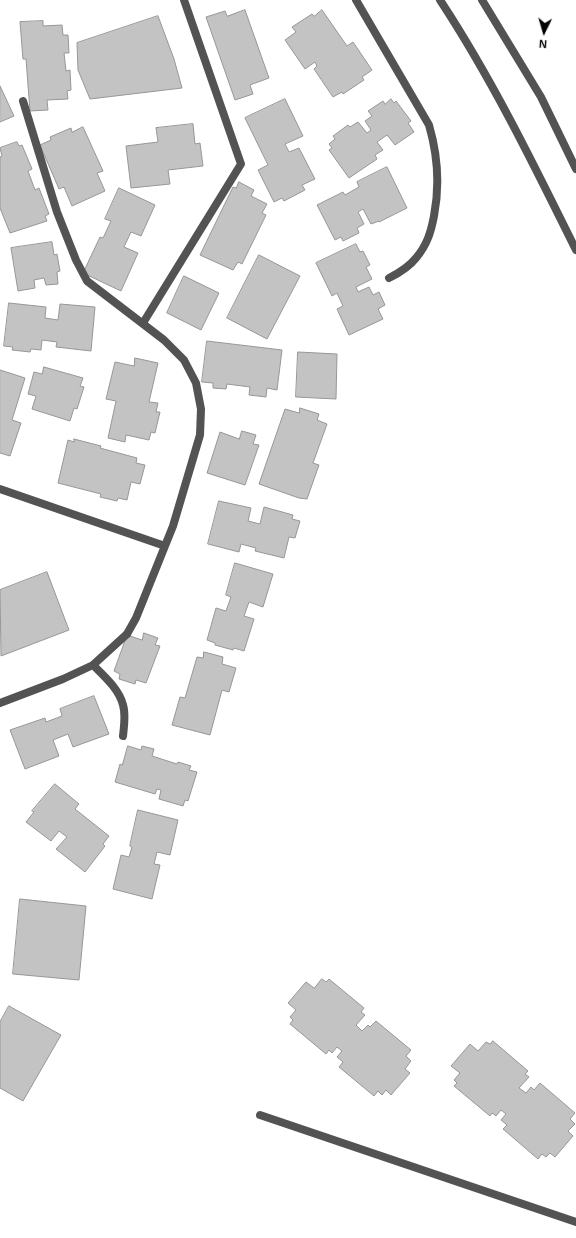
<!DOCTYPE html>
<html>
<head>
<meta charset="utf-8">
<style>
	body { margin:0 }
	#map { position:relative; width:576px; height:1238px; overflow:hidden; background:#fff; font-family:Helvetica,sans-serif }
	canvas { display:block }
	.north { position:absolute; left:524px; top:12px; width:40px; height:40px; -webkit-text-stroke:3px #fff; paint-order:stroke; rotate:185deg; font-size:11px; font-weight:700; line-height:16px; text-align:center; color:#000 }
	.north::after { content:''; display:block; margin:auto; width:14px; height:18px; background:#000; clip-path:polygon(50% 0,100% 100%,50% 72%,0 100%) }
</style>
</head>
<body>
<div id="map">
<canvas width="576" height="1238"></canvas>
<div class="north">N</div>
</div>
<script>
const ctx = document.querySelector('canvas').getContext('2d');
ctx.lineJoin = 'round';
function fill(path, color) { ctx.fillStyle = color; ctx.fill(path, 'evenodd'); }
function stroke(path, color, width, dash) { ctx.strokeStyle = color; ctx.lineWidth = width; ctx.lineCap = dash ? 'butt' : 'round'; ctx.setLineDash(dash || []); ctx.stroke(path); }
const building = new Path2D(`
	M245,10L269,78L250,85L253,94L235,100L206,17L225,11L227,16Z
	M322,10L347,46L353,42L372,70L362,77L364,80L343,94L342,92L333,97L314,69L317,66L315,62L305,69L285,40L296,32L292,27L312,14L314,16Z
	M158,16L174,59L182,88L90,99L78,70L77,43Z
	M43,21V26L62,25L63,35H68L69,53H64L66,71L70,70L71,90L67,91L68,99L47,100L48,110L30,111L26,59H23L20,22Z
	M0,86L14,116L0,122Z
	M285,99L303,136L285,144L289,152L299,148L315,179L302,185L305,190L284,201L282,198L274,202L258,170L268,165L245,118Z
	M391,99L394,103L396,101L411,121L408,123L414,132L395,145L387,135L377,142L383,150L375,155L377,159L349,178L329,150L332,148L329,144L335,139L333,136L348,125L350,127L358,122L367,133L371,130L365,121L372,116L368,111L383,101L385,104Z
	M193,124L195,144L200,143L203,166L168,170L170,184L131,188L126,146L158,142L156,128Z
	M83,127L103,171L97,173L105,191L72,206L64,187L59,189L40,145L51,140L50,137L71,128L72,132Z
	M17,142L19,146L22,145L32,169L28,171L35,190L39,188L49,214L45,216L47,221L10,233L0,208V157L2,156L0,148Z
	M387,167L407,208L379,222V221L371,224L363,209L358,212L364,224L357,228L359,233L343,241L341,237L335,240L317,205L343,192L345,195L359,187L357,182Z
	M239,182L254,190L251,196L267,204L262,213L266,215L242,264L238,262L233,270L200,255L233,187L236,188Z
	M119,188L155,205L141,236L131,232L124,247L138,253L121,291L83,273L100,237L103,238L111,221L105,219Z
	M52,242L54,255L57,254L60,271L57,272L58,284L46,285L44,278L34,280L35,288L18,291L11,248Z
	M356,244L360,252L363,251L370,265L366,267L372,279L356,287L358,292L369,287L373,295L379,292L385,305L378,309L383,319L349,335L337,309L343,306L337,293L332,296L316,263Z
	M259,255L300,276L267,339L227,318Z
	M184,276L219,293L201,330L167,313Z
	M9,303L46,307L45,318L58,320L60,304L95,307L91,351L56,347L57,342L42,340L41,350L31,349L30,352L12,350L13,347L4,346Z
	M207,341L282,350L277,390L267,388L266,397L249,395L250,387L227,384L226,389L213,388V383L202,382Z
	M298,352L337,354L336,399L296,397Z
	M135,358L158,363L149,402L158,403L156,412H160L155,433L151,432L149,440L126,435L125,442L108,438L116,401L106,399L115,362L134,366Z
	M44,367L83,378L80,386L84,387L77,409L74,408L70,421L32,409L36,396L28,394L34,372L42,374Z
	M0,370L25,378L12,420L21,423L10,456L0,453Z
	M300,408L319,414L317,420L327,424L313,463L319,465L307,499L299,498L259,484L285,409L299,413Z
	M242,431L256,435L253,444L259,445L245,485L207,473L220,432L239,439Z
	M74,439L101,446L100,448L137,458L136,463L145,465L140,484L131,482L127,500L118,498L117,501L100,497L101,494L58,483L68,440L74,442Z
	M219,501L251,508L248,521L260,524L264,507L293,515L292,519L300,521L295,538L289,537L284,558L255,551L256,548L241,544L239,552L208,544Z
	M235,563L273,574L263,607L249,602L244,616L254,619L244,651L234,648L233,650L215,645V643L207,640L216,608L226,611L231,597L226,595Z
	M47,572L69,630L1,656L0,590Z
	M144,633L158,638L155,645L160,646L146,683L136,680L135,684L119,679L120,674L114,671L127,635L142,640Z
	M204,652L223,657L222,664L236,668L229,692L222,690L210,735L172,725L180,697L185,698L197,657L203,658Z
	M94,696L109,734L73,747L68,734L53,740L59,756L25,769L10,730L45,718L46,722L62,716L60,709Z
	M128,746L141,750L142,746L154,749L152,756L177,764L178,762L191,766L189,770L197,772L188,801L185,800L183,806L159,799L161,790L157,789L155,794L115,782L120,764L122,765Z
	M55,784L79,804L75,809L109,836L103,844L105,846L85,872L56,849L67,837L59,831L51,841L26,822L34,812L32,811Z
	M138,810L178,820L170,855L157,852L154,864L160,865L152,899L113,889L121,855L129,857L132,847L130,846Z
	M20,899L86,906L79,980L13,974Z
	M322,979L326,982L329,979L364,1008L361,1012L365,1015L356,1025L362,1031L368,1025L370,1027L376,1021L411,1050L406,1056L411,1061L405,1069L410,1073L391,1095L386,1090L382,1095L378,1091L374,1096L339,1067L343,1062L337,1057L342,1051L337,1047L332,1053L329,1050L326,1054L290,1024L293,1020L290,1017L296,1010L288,1003L306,982L314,988Z
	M9,1006L61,1035L23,1101L0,1088V1022Z
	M493,1041L528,1071L525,1074L529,1077L519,1088L526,1093L531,1087L534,1090L540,1083L575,1113L570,1119L575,1124L568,1131L573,1136L555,1157L550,1153L546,1157L542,1154L538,1159L503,1129L507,1125L501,1120L506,1114L501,1110L496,1116L492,1113L490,1116L454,1086L457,1083L454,1080L460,1073L451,1066L470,1044L478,1051L486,1042L490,1044Z`);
fill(building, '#c3c3c3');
stroke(building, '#979797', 1);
stroke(new Path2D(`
	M356,0L429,125C438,156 440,185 434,216C431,232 427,245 416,258C409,267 399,273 389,278
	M93,665C104,676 119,689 123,705C126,715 124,726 123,736
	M0,703L63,679L93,665L127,634`), '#535353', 8);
stroke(new Path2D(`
	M23,101L57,212L76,260L87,281L164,340L184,360L196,383L201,409L200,435L173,526L136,618L127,634
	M143,323L241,164L184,0
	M0,489L165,546
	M260,1115L576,1222`), '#535353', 8);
stroke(new Path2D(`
	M440,0C492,79 534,165 576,250
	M482,0L541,97L576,169`), '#535353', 8);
</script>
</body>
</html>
